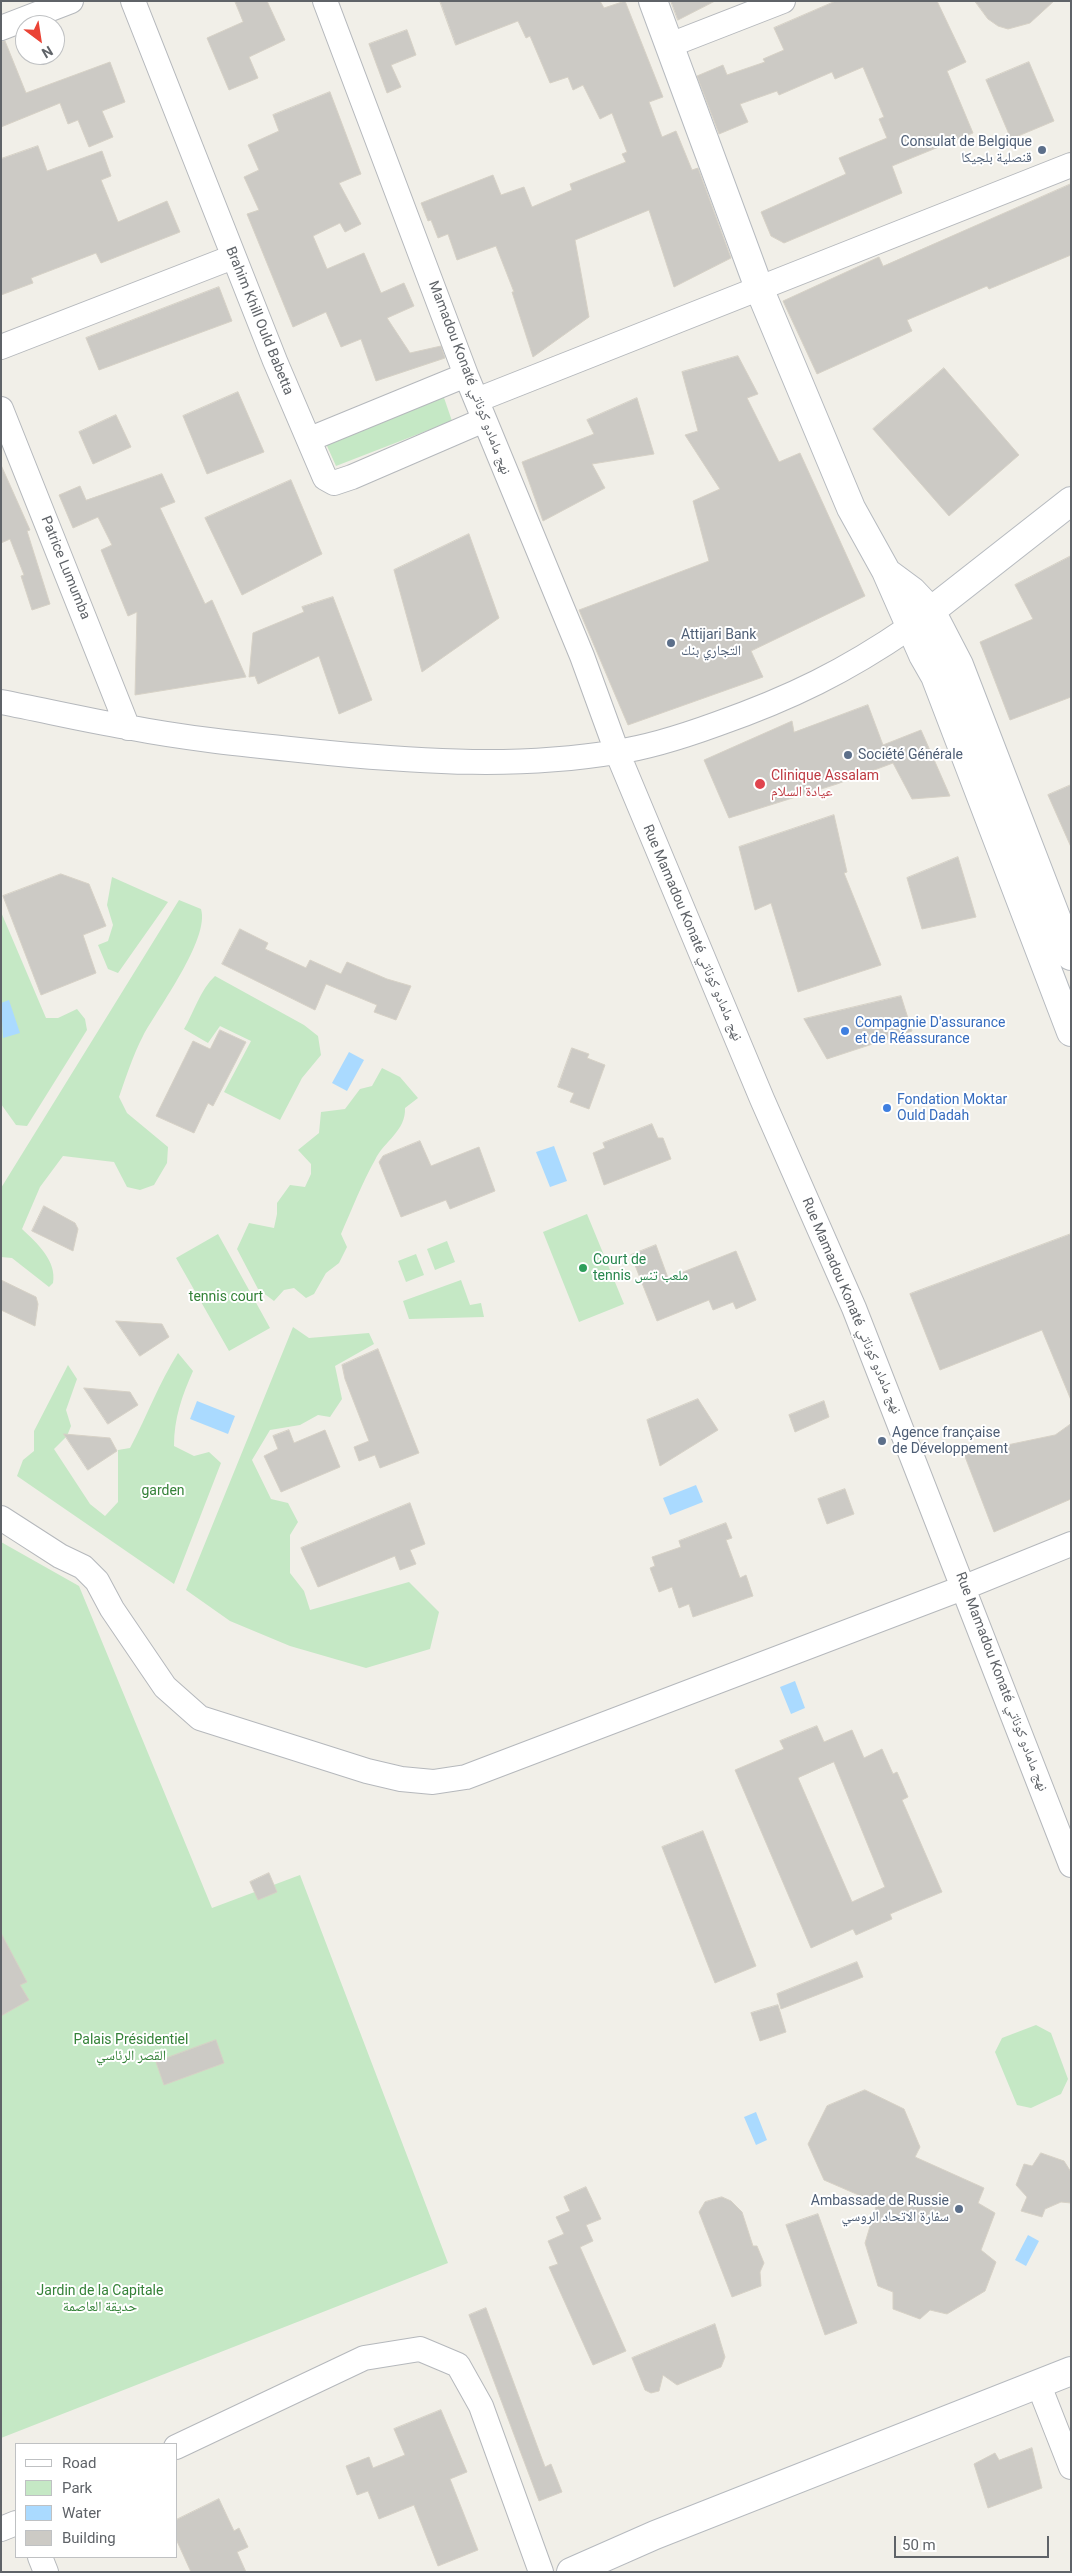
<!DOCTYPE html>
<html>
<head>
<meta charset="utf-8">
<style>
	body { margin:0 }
	#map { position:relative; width:1072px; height:2573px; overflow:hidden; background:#f1efe8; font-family:Roboto,sans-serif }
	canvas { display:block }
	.frame { position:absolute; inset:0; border:2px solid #5f6368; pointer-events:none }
	.legend { position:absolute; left:15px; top:2443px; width:162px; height:115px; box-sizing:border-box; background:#fff; border:1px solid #bfc1c3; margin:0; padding:6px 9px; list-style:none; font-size:15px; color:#5f6368 }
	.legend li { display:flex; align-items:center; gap:10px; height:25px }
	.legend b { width:25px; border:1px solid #bfc1c3 }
	.north { position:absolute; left:15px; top:15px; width:50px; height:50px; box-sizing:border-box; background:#fff; border:1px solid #bfc1c3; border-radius:50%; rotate:149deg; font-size:14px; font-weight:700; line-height:20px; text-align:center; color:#5f6368 }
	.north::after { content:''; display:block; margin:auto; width:18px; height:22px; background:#ea4335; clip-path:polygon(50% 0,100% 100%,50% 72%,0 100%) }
	.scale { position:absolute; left:894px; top:2536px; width:155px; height:22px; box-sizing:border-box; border:2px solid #5f6368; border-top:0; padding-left:6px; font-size:15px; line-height:18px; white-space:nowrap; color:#5f6368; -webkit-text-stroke:4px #fff; paint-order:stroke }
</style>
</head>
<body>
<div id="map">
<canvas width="1072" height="2573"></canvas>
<div class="frame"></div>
<ul class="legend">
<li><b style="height:6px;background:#fff"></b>Road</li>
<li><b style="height:14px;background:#c5e8c5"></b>Park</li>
<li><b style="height:14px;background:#aadaff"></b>Water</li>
<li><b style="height:14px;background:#cccac5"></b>Building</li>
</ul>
<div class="north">N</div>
<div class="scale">50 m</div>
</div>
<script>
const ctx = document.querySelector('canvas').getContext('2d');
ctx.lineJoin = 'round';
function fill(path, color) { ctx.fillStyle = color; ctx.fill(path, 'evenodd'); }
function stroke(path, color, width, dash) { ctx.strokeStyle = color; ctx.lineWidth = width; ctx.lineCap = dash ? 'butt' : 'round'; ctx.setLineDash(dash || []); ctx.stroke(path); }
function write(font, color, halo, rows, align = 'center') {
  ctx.font = font + ' Roboto,"Noto Naskh Arabic",sans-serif'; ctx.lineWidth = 4; ctx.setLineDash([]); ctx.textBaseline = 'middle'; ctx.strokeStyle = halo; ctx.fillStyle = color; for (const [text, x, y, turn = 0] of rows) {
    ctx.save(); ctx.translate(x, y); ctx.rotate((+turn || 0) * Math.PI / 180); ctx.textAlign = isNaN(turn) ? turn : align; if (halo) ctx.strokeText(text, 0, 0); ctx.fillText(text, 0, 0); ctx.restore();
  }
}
fill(new Path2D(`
	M441,389L452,421L336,466L323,437Z
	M112,877L168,902L118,973L108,969L98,945L108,941L113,925L107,905Z
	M179,900L201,909C210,939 158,1008 143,1036C133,1055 126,1077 119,1097L127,1113L168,1147L167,1163L154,1185L140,1190L127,1187L114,1162L63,1156L40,1187L22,1229C37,1243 57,1261 53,1283L49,1287L12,1258L1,1257V1188Z
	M1,912L46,1018H58L77,1009L85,1019L87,1030L27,1126L16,1125L1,1104Z
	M215,976L304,1025L318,1036L321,1055L302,1078L280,1120L224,1092L251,1041L220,1026L208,1043L184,1029C194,1012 200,990 215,976Z
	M382,1068L400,1077L418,1098L405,1108C406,1131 384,1141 375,1160C362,1183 352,1209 341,1234L347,1247L339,1263L326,1273L314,1294L306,1298L294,1288L284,1290L274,1301L258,1289L237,1249L249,1223L274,1228L277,1214V1203L290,1185L305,1187L311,1174V1164L298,1150L319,1133L321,1112L345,1109L360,1089L372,1086Z
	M587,1214L624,1304L579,1322L543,1232Z
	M218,1234L270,1328L229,1351L176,1258Z
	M447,1241L455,1262L435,1270L427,1249Z
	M416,1254L424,1275L406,1282L398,1261Z
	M461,1280L470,1305L481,1303L484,1317L409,1319L403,1301Z
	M293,1327L309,1338L369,1333L374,1344L335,1366L342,1399L330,1417L318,1415L300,1425L270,1430L252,1460L271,1499L288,1503L298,1522L290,1535V1573L304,1591L310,1610L409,1582L439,1612L430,1649L366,1668L290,1646L230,1621L186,1590Z
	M178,1353L193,1371C182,1396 174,1418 174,1446L194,1456L209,1452L221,1463L174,1584L17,1476L23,1460L34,1451V1431L68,1365L77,1379L66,1410L71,1426L67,1436L54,1449L90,1504L105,1516L118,1502V1450L130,1448C147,1416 159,1383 178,1353Z
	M1,1542L79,1586L212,1908L300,1875L448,2263L1,2438Z
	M1036,2025L1051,2033L1068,2079L1061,2094L1031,2108L1017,2105L995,2052L1002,2038Z`), '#c5e8c5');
fill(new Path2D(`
	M9,1000L20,1033L3,1038L1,1003Z
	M349,1052L364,1060L347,1091L332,1083Z
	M554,1146L567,1181L550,1187L536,1152Z
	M197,1401L235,1416L228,1434L190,1419Z
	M696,1485L703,1502L670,1515L663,1498Z
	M795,1681L805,1708L791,1714L780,1687Z
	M756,2112L767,2140L756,2145L744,2117Z
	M1028,2235L1039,2241L1026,2266L1015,2260Z`), '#aadaff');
const building = new Path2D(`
	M235,1H267L285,40L249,57L258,78L229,90L207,38L243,22Z
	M440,1H600L604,8L625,1L663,97L649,102L662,137L676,131L692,170L698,168L731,258L674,287L649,210L575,240L589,317L533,357L512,292H514L496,246L457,260L448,234L438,238L431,220L428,221L421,203L493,175L501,195L524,187L532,207L572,190L570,184L626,162L622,154L627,152L612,113L600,119L583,85L573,90L568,77L550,83L530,36L526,38L518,21L456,45Z
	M671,1H715L678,20Z
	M836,1H937L966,62L947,71L973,133L892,166L902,193L784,243L771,236L761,212L846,174L839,158L887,138L879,119L884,117L863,67L835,79L832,72L779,95L777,91L740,104L748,122L719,134L697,76L723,65L727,75L765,62L763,59L784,50L774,28Z
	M975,1H1054L1030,23L1008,29L998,26L988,19Z
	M407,30L416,55L391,65L401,87L387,93L369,44Z
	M1,41H5L26,93L110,62L125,102L102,111L113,137L89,147L78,120L68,124L60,103L1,127Z
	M1029,62L1054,121L1011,139L986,80Z
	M330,92L361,174L339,183L361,224L345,232L340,223L313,236L327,269L364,253L381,293L404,283L414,306L387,318L410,353L441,346L445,358L376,381L361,339L341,347L326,312L293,327L247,214L259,210L244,177L259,170L248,145L279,131L273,115Z
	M38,146L47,171L102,151L111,176L101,180L118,222L167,201L180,232L101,263L96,253L31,278L33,283L1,295V159Z
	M1071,184V255L989,289L987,286L907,320L912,331L817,374L783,301L879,257L883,266Z
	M219,287L232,321L99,370L86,338Z
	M738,356L758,394L747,398L779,462L800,453L865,596L751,651L763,677L628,725L579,610L709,561L693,501L720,489L685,435L698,431L682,372Z
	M944,368L1019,455L949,516L873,429Z
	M238,392L264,452L207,474L183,416Z
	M637,398L654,454L592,464L605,488L543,521L522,462L594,434L587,420Z
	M116,415L131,447L93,464L79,432Z
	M1,465L30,530L27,531L50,604L32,610L21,576L24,575L10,539L1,543Z
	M162,474L175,502L160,508L205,604L212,600L246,677L135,695L137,612L128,616L101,550L112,545L98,517L73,528L59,495L80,486L86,500Z
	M291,480L322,554L242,595L205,518Z
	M469,534L499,618L422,672L394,570Z
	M1071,556V697L1010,720L980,642L1033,619L1015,585Z
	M333,597L372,700L339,714L319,656L258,684L255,676L249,677L253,633L304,612L302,607Z
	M868,705L883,745L921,730L950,796L912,799L893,763L837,784L729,818L704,760L792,721L794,732Z
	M1071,785V847L1048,795Z
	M834,815L847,872L844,873L881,965L798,992L771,903L755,910L739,847Z
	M958,857L976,917L922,929L907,878Z
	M61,874L89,884L106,926L83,935L96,973L41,995L3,896Z
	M240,929L268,943L265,949L306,968L310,960L341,974L347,962L387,979L411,986L396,1020L374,1012L377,1005L326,984L315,1010L222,964Z
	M901,996L912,1031L827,1059L804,1019Z
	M220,1030L246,1042L213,1106L208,1103L194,1133L156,1116L193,1041L210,1049Z
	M572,1048L589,1054L587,1058L605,1065L589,1109L570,1102L574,1093L558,1087Z
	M652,1124L658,1138H663L671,1159L604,1185L593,1153L605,1148L603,1143Z
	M420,1141L431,1166L479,1147L495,1191L450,1209L446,1200L401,1217L379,1162L383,1156Z
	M44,1206L75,1223L78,1229L73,1251L32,1231Z
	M1071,1234V1400L1042,1330L940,1370L910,1294Z
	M656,1245L668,1278L736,1251L756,1300L736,1309L733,1302L713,1310L709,1300L657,1321L631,1255Z
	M1,1280L36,1297L38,1304L35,1326L1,1310Z
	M116,1321L162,1324L169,1337L140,1356Z
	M378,1349L419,1453L380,1468L375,1455L359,1461L354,1447L369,1441L345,1379L342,1365Z
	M84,1388L130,1392L138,1405L108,1424Z
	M698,1399L718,1430L660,1466L647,1420Z
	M824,1401L829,1417L795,1432L789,1415Z
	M1071,1424V1499L994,1532L964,1454L1055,1435Z
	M289,1430L294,1443L325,1430L340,1467L281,1492L264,1456L278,1449L273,1436Z
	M64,1434L110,1438L117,1451L88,1470Z
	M845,1489L854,1514L827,1524L818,1499Z
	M410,1503L425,1544L410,1550L416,1564L400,1570L395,1556L318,1587L301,1548Z
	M726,1523L732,1538L726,1540L740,1578L746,1575L753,1596L693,1617L689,1604L679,1608L672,1587L659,1592L650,1568L655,1566L652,1557L681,1547L679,1541Z
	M817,1726L824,1742L852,1730L864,1758L882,1749L893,1774L897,1772L908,1797L902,1800L942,1892L890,1914L892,1919L856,1935L853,1929L811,1948L735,1770L784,1749L780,1741ZM834,1762L885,1887L852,1902L798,1778Z
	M703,1831L756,1966L715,1983L662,1847Z
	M269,1873L277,1892L258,1900L250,1882Z
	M1,1933L27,1982L20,1985L29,2000L1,2016Z
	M857,1962L863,1977L781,2009L777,1994Z
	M778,2005L786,2032L760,2041L751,2013Z
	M216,2040L224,2063L164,2085L156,2062Z
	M865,2090L904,2109L920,2147L915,2157L984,2188L978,2203L995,2213L981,2250L996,2262L985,2291L947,2314L930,2310L920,2319L893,2309V2292L878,2286L865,2243L877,2203L824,2180L808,2144L827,2106Z
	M1041,2153L1064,2161L1071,2172V2203L1061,2202L1045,2209L1042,2217L1021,2211L1027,2197L1016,2185L1024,2164L1032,2166Z
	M586,2187L601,2219L586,2225L593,2241L580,2247L626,2351L593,2365L549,2267L558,2264L548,2241L564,2234L556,2217L570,2211L564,2197Z
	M722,2197L731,2201L742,2212L753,2246H757L764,2263L760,2272L761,2286L732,2297L699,2212L705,2202Z
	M818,2214L857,2323L825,2335L786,2225Z
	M486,2308L545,2467L551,2464L562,2492L539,2501L469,2315Z
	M715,2324L725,2357L721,2367L677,2385L663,2375L659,2391L651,2393L645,2390L632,2358Z
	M441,2410L467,2472L450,2479L478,2550L438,2566L414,2505L379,2519L368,2491L357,2495L346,2466L369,2457L373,2468L405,2455L394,2429Z
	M1032,2448L1042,2488L988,2508L974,2464L995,2453L999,2460Z
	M219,2499L234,2531L239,2528L248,2547L237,2552L246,2572H191L176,2539V2520Z`);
fill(building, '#cccac5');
stroke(building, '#d6d1c6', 1);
const street = new Path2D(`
	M133,1L275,361L325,478L334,483L352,477L484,420
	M325,1L466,375L582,656L617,752L762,1099L854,1308L1071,1865
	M1,28L71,1
	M670,45L783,1
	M1,347L233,257
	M477,400L1071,165
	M1,409L128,728
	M310,439L466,375
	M1,702C43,710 85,720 127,727C193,740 261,746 329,753C424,762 521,768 616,752C651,747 684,736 717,724C791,698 846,671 910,627
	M1,1518L60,1556L83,1567L97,1581L112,1609L165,1687L200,1718L367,1771L401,1779L433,1782L466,1777L965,1587L1071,1544
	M1038,2383L1071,2467
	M176,2447L364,2358L420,2349L458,2365L481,2406L541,2572
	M1,2529L16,2523
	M40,2557L46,2572`);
const secondary = new Path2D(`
	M653,1L759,288L851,508L886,571L923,655L935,676L1071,1032
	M889,574L912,591L931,611L959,665L1071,956
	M918,621L1071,501
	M571,2572L655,2535L1071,2371`);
stroke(street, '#b5b8bc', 26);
stroke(secondary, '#b6babf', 30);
stroke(street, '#fff', 24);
stroke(secondary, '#fff', 28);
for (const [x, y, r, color] of [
	[1042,150,5,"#5c6f8a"],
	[671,643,5,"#5c6f8a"],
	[848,755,5,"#5c6f8a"],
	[760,784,6,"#e0444e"],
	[845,1031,5,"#3f7fe0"],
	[887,1108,5,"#3f7fe0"],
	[583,1268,5,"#2e9e5b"],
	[882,1441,5,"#5c6f8a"],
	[959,2209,5,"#5c6f8a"]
]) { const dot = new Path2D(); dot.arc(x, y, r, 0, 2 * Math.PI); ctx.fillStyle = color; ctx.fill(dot); stroke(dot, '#fff', 2); }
write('14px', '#4e5e75', '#fff', [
	["Consulat de Belgique",1032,142,"right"],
	["قنصلية بلجيكا",1032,158,"right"],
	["Attijari Bank",681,635],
	["التجاري بنك",681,651],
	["Société Générale",858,755],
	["Agence française",892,1433],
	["de Développement",892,1449],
	["Ambassade de Russie",949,2201,"right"],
	["سفارة الاتحاد الروسي",949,2217,"right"]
], 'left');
write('14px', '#5f6368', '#fff', [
	["Brahim Khill Ould Babetta",259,321,68],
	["Mamadou Konaté نهج مامادو كوناتي",469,378,69],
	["Patrice Lumumba",65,568,68],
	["Rue Mamadou Konaté نهج مامادو كوناتي",692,933,67],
	["Rue Mamadou Konaté نهج مامادو كوناتي",851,1306,67],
	["Rue Mamadou Konaté نهج مامادو كوناتي",1001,1682,69]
]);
write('14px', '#be3a42', '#fff', [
	["Clinique Assalam",771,776],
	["عيادة السلام",771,792]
], 'left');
write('14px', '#366cbe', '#fff', [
	["Compagnie D'assurance",855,1023],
	["et de Réassurance",855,1039],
	["Fondation Moktar",897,1100],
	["Ould Dadah",897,1116]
], 'left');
write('14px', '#27864d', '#fff', [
	["Court de",593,1260],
	["tennis ملعب تنس",593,1276]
], 'left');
write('14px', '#348238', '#fff', [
	["tennis court",226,1297],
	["garden",163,1491],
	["Palais Présidentiel",131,2040],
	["القصر الرئاسي",131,2056],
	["Jardin de la Capitale",100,2291],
	["حديقة العاصمة",100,2307]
]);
</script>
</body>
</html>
